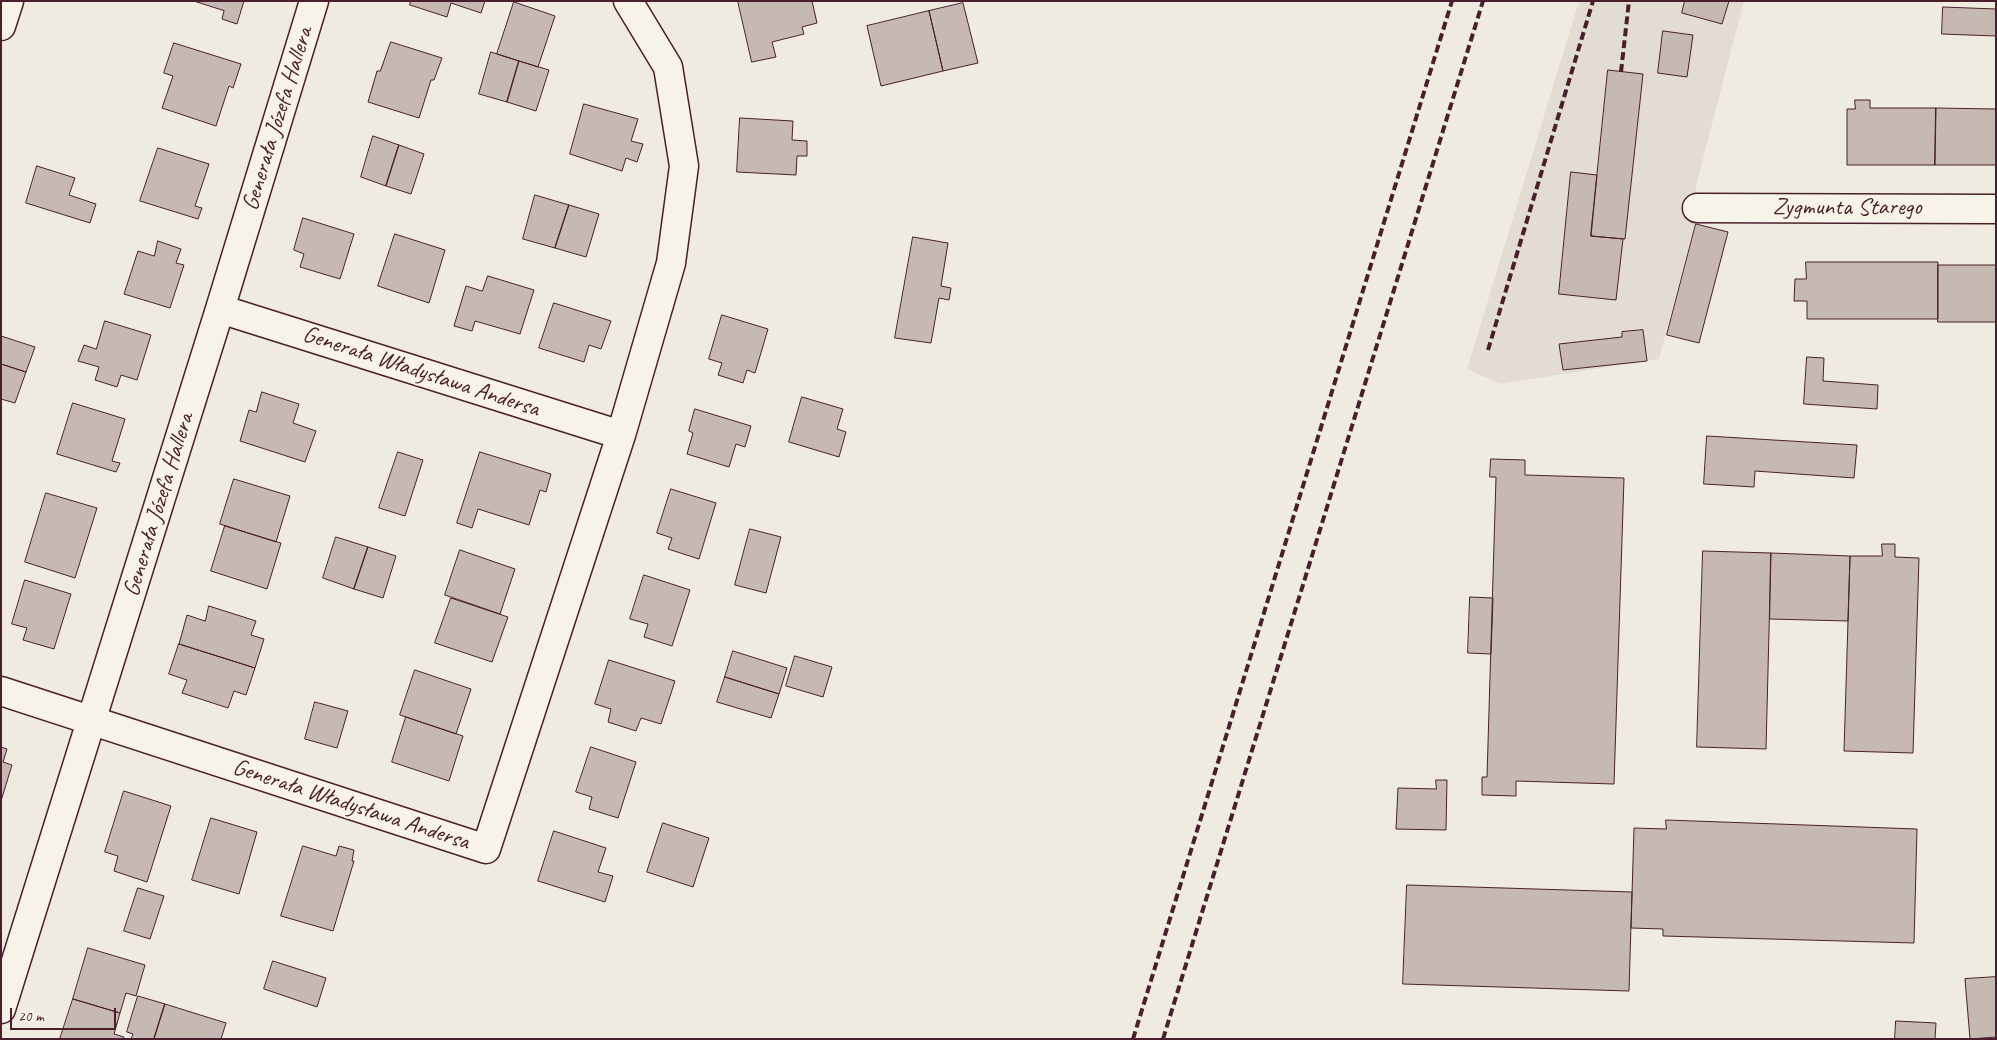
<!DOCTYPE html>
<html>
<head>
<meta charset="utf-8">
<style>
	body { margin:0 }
	#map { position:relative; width:1997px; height:1040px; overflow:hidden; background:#f0ebe0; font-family:Caveat,sans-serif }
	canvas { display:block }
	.frame { position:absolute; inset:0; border:2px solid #4a1f2b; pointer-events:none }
	.scale { position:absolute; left:10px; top:1008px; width:106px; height:22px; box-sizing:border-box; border:2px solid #4a1f2b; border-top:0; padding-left:6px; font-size:15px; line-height:18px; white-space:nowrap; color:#4a1f2b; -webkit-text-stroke:4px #f7f3e8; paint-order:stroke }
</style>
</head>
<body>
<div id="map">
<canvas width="1997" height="1040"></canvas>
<div class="frame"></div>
<div class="scale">20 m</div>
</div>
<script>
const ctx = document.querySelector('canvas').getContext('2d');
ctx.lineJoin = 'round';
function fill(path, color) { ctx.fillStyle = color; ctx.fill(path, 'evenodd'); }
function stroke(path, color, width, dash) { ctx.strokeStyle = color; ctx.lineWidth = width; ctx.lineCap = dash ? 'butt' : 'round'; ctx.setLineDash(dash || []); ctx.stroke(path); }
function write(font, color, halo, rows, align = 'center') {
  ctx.font = font + ' Caveat,sans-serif'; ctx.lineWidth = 4; ctx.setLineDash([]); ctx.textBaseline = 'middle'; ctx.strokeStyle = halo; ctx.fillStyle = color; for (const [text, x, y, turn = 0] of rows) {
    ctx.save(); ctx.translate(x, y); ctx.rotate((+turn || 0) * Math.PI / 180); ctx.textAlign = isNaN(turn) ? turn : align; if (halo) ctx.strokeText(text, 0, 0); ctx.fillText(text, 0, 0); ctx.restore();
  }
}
fill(new Path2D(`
	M1579,1H1744L1696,186L1695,223L1659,359L1500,384L1467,369Z`), '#e3dcd2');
const building = new Path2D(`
	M194,1H244L237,24L222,19L224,11Z
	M411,1H485L481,13L451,3L447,17L410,5Z
	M738,1H812L817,23L802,27L804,34L772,42L776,57L752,62Z
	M1685,1H1729L1722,24L1682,13Z
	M514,2L555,16L538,67L497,54Z
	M963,3L978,63L943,71L929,11Z
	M1943,7L1996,9V36L1942,34Z
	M929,11L943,71L881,86L867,26Z
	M1663,31L1693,35L1687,77L1658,73Z
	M391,42L442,58L434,80H431L419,118L368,102L377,71H380Z
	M174,43L241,64L233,88L229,86L216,126L162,108L173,76L164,73Z
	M491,52L519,61L507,102L479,94Z
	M519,61L549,70L536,111L507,102Z
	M1608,70L1643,74L1625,239L1591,236Z
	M1855,100H1870V108H1936L1935,165H1847V109H1855Z
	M584,104L638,119L631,141L643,144L637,162L626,158L622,171L570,154Z
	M1936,108L1996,109V165H1935Z
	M740,118L793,121L792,140L807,141V156H797L796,175L737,172Z
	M373,136L399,145L386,186L361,177Z
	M399,145L424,154L411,194L386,186Z
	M158,148L209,164L195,206L202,208L198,219L140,201Z
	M37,166L75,178L69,195L96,204L90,223L26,203Z
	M1571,172L1597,175L1591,236L1623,239L1616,300L1559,294Z
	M535,195L569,205L555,248L523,239Z
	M569,205L599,214L586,257L555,248Z
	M303,218L354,234L340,279L300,267L304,254L294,250Z
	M1696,224L1728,232L1699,343L1667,335Z
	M395,234L445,250L429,303L378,286Z
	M913,237L948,243L941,286L951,288L949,300L939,298L931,343L895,338Z
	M158,241L181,249L176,263L184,265L170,308L124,294L138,251L154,256Z
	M1806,262H1938V319H1807V301H1794L1795,279H1806Z
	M1938,265H1996V322H1938Z
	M488,276L534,290L520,334L475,321L472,331L454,326L466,286L482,291Z
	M554,303L611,321L601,349L589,345L584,362L539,348Z
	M722,315L768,329L755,373L747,370L743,383L718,375L722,363L709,359Z
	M105,321L151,335L137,380L121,375L117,387L95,380L99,367L78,361L84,345L96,349Z
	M1643,330L1647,361L1563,370L1559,344L1622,337V332Z
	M1,336L35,347L26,372L1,364Z
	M1807,357L1824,358L1823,381L1878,385L1877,409L1804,404Z
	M1,364L26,372L15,403L1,399Z
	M262,392L299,404L293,423L316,431L305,462L240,441L249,410L256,412Z
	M802,397L843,409L837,429L846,432L839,457L789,442Z
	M73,403L125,419L112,461L120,463L116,472L57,454Z
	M695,409L751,426L745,447L736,444L729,467L687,454L693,433L689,431Z
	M1707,436L1857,445L1854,478L1755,471L1754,487L1704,484Z
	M398,452L423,460L405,516L379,508Z
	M480,452L551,474L546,492L540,490L529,525L478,509L472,528L457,523Z
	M1491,459L1525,460V475L1624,478L1614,784L1516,781V796L1482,795V777H1487L1496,477H1490Z
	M234,479L290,496L276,542L220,524Z
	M671,489L716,503L699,559L668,549L672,538L657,533Z
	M46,493L97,508L75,578L25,562Z
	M225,526L281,543L267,589L211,571Z
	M750,529L781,537L766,593L735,585Z
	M336,537L368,547L354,589L323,578Z
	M1882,544H1895V557L1919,558L1913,753L1844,751L1850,556H1882Z
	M368,547L396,556L383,598L354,589Z
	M460,550L515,569L500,614L445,595Z
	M1703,551L1771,553L1766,749L1697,747Z
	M1771,553L1850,556L1848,621L1770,619Z
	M644,575L690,590L672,646L644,637L648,624L630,619Z
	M25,580L71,594L54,649L23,640L27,628L12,624Z
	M1470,597L1493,598L1491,654L1468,653Z
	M451,598L508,617L492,662L435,643Z
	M209,606L256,621L251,635L264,639L255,668L179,644L187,615L205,621Z
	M179,644L255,668L246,695L234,691L228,708L182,693L187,680L169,674Z
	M733,651L787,668L779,694L725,677Z
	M795,656L832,667L823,697L786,686Z
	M609,660L675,681L661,724L641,718L636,731L608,722L611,709L595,704Z
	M415,670L471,689L456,734L400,715Z
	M725,677L779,694L771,718L717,702Z
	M315,702L348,711L337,748L305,739Z
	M406,717L463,736L449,781L392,762Z
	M1,747L7,749L3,762L12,765L1,801Z
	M591,747L636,762L618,818L589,809L592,797L576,792Z
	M1436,780H1447L1446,830L1396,829L1398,788L1436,789Z
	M124,791L171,806L147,882L114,871L118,856L105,852Z
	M211,818L257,832L239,894L192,880Z
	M1666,820L1917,829L1914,943L1663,936V929L1631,928L1634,828L1666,829Z
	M663,823L709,838L693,887L647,872Z
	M554,831L606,848L598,872L613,876L605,902L538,881Z
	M303,846L336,856L339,846L354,850L352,861H354L333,931L281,916Z
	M1407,885L1632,892L1629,991L1403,984Z
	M138,888L164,896L150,939L124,931Z
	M88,948L145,965L136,996L126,993L120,1013L73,999Z
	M273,961L326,978L317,1007L264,989Z
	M1996,977V1037L1970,1039L1965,979Z
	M138,996L165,1004L154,1039H131L133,1034L127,1032Z
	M73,999L120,1013L114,1034L124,1037L123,1039H60Z
	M165,1004L226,1023L221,1039H154Z
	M1896,1021L1936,1023L1935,1039H1895Z`);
fill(building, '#c6b8b3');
stroke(building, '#4a1f2b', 1);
const minor = new Path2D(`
	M1,26L9,1
	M1697,208L1996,209
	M220,309L621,435
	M1,691L486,849L621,435L671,263L684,166L668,67L628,1
	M1,1009L220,309L314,1`);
stroke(minor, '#4a1f2b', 31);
stroke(minor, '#f7f3e8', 28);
stroke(new Path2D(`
	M1621,72L1629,1
	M1488,350L1593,1
	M1133,1039L1452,1
	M1163,1039L1483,1`), '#4a1f2b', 4, [8, 4]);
write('24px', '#4a1f2b', '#f7f3e8', [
	["Generała Józefa Hallera",278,119,-73],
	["Zygmunta Starego",1847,208],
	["Generała Władysława Andersa",421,372,18],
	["Generała Józefa Hallera",159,505,-73],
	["Generała Władysława Andersa",351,805,18]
]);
</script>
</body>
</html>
